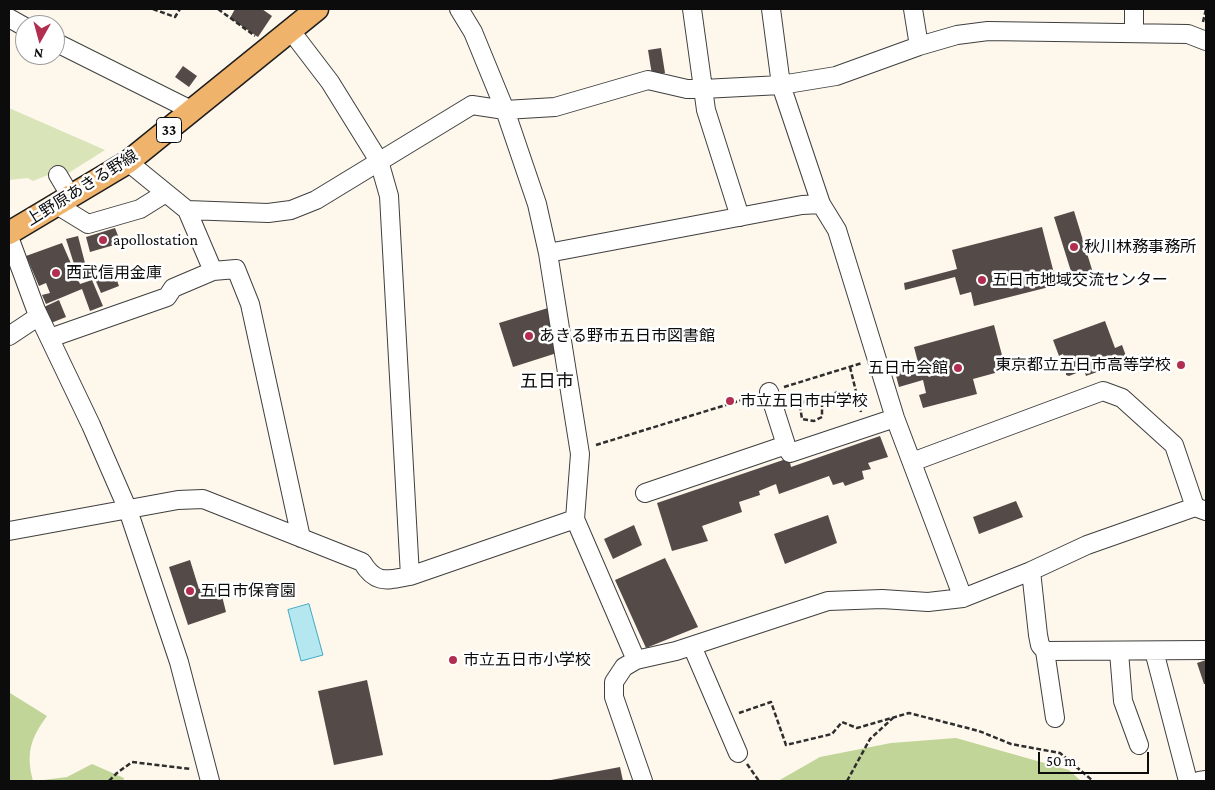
<!DOCTYPE html>
<html>
<head>
<meta charset="utf-8">
<style>
	body { margin:0 }
	#map { position:relative; width:1215px; height:790px; overflow:hidden; background:#fef7ec; font-family:"Crimson Pro",serif }
	canvas { display:block }
	.frame { position:absolute; inset:0; border:10px solid #0c0c0c; pointer-events:none }
	.north { position:absolute; left:15px; top:15px; width:50px; height:50px; box-sizing:border-box; background:#fff; border:1px solid #9e9e9e; border-radius:50%; rotate:187deg; font-size:14px; font-weight:700; line-height:20px; text-align:center; color:#0c0c0c }
	.north::after { content:''; display:block; margin:auto; width:18px; height:22px; background:#b22e50; clip-path:polygon(50% 0,100% 100%,50% 72%,0 100%) }
	.scale { position:absolute; left:1038px; top:752px; width:111px; height:22px; box-sizing:border-box; border:2px solid #0c0c0c; border-top:0; padding-left:6px; font-size:15px; line-height:18px; white-space:nowrap; color:#0c0c0c; -webkit-text-stroke:4px #fff; paint-order:stroke }
</style>
</head>
<body>
<div id="map">
<canvas width="1215" height="790"></canvas>
<div class="frame"></div>
<div class="north">N</div>
<div class="scale">50 m</div>
</div>
<script>
const ctx = document.querySelector('canvas').getContext('2d');
ctx.lineJoin = 'round';
function fill(path, color) { ctx.fillStyle = color; ctx.fill(path, 'evenodd'); }
function stroke(path, color, width, dash) { ctx.strokeStyle = color; ctx.lineWidth = width; ctx.lineCap = dash ? 'butt' : 'round'; ctx.setLineDash(dash || []); ctx.stroke(path); }
function write(font, color, halo, rows, align = 'center') {
  ctx.font = font + ' "Crimson Pro","Noto Sans JP",serif'; ctx.lineWidth = 5; ctx.setLineDash([]); ctx.textBaseline = 'middle'; ctx.strokeStyle = halo; ctx.fillStyle = color; for (const [text, x, y, turn = 0] of rows) {
    ctx.save(); ctx.translate(x, y); ctx.rotate((+turn || 0) * Math.PI / 180); ctx.textAlign = isNaN(turn) ? turn : align; if (halo) ctx.strokeText(text, 0, 0); ctx.fillText(text, 0, 0); ctx.restore();
  }
}
fill(new Path2D(`
	M9,108L105,150L51,184L48,175L33,181L28,178L9,180Z`), '#d9e5b9');
fill(new Path2D(`
	M9,685L10,693L47,716C30,739 26,754 33,781H9Z
	M956,738L1069,770L1081,781H778L820,757L891,743Z
	M92,764L124,778L123,781H35L67,777Z`), '#c1d599');
const water = new Path2D(`
	M309,604L323,655L301,661L288,610Z`);
fill(water, '#b5e7f1');
stroke(water, '#41aac3', 1);
fill(new Path2D(`
	M235,9H262L272,16L258,37L230,18Z
	M661,48L665,73L652,75L648,50Z
	M183,66L197,76L189,87L175,77Z
	M1074,211L1094,276L1074,281L1054,217Z
	M1042,227L1057,285L974,306L971,292L960,295L955,277L905,290L904,283L957,269L952,250Z
	M115,228L121,243L90,252L86,237Z
	M78,236L85,263L74,264L66,239Z
	M62,243L80,284L92,280L103,306L90,311L82,289L46,304L42,295L50,293L46,283L39,286L26,256Z
	M113,270L119,286L101,293L94,277Z
	M59,300L66,317L51,323L44,307Z
	M548,308L560,352L513,367L499,323Z
	M1105,321L1115,348L1122,345L1126,356L1096,367L1097,372L1086,376L1084,370L1069,376L1066,375V368L1068,367L1063,354L1059,356L1053,340Z
	M994,325L1006,370L973,379L977,394L923,408L919,395L926,393L923,380L899,387L895,372L919,366L914,347Z
	M880,436L888,457L868,463L871,469L862,471L864,479L845,486L843,482L833,485L829,476L779,494L776,484L759,491L760,495L739,502L742,512L702,526L708,541L672,551L657,503L789,458L791,467Z
	M1016,501L1023,517L979,534L973,517Z
	M828,515L837,543L785,564L774,534Z
	M634,525L642,545L613,559L604,539Z
	M665,558L698,627L646,648L615,580Z
	M190,560L199,589L219,584L226,612L188,625L169,567Z
	M1206,660V684H1204L1197,663Z
	M367,680L383,755L334,765L318,691Z
	M620,767L623,781H551V780Z`), '#544b49');
const minor = new Path2D(`
	M459,9L473,32L505,110L537,204L548,253L580,454L575,519L636,660
	M692,9L706,110L740,217
	M771,9L781,85L821,204L837,230L895,418L963,598
	M913,9L919,46
	M9,18L25,27
	M291,31L330,82L379,161L389,196L410,576
	M1134,32V9
	M55,42L193,111
	M128,162L187,210L268,213L291,210L316,200L472,105L505,110L555,107L648,80L687,89H703L781,85L836,76L919,46L957,35L988,31L1188,34L1206,41
	M58,175L71,197
	M57,205L88,224L140,209L164,194
	M187,210L213,271L236,269L250,304L301,538
	M9,237L36,310L91,425L128,510L179,662L210,781
	M548,253L802,205L821,204
	M9,336L39,316
	M50,338L167,297L173,288L213,271
	M769,392L786,445
	M912,462L1103,391L1122,398L1174,445L1195,507L1206,511
	M645,493L786,445L790,453L895,418
	M9,531L178,500L203,499L362,562C376,585 387,580 410,576L575,519
	M1031,571L1038,635L1040,645L1045,651L1206,650
	M692,646L738,753
	M1045,651L1055,718
	M1154,651L1188,781
	M1119,652L1123,701L1139,745
	M643,781L614,697V682L624,667L636,660L676,651L828,601L882,599L928,602L963,598L1031,571L1087,545L1195,507
	M1199,781L1206,780`);
const major = new Path2D(`
	M9,233L128,162L317,9`);
stroke(minor, '#3f3f3f', 20);
stroke(major, '#1d1d1d', 25);
stroke(new Path2D(`
	M153,9L175,17L180,9
	M218,9L255,36
	M1203,22L1206,9
	M850,367L861,412
	M784,387L862,363
	M822,402V417L814,421L802,419L800,406L807,399L822,402L837,392L850,401L857,396
	M790,403L800,406
	M596,445L755,396
	M739,713L771,702L786,745L832,734L842,722L857,728L909,713L979,731L1011,744L1060,753L1093,781
	M747,764L759,781
	M109,781L117,773L132,762L191,769
	M847,781L870,739L894,717`), '#2e2e2e', 2.5, [5, 2.5]);
stroke(minor, '#fff', 18);
stroke(major, '#efb36b', 22);
for (const [x, y, r, color] of [
	[103,240,5,"#b22e50"],
	[1074,247,5,"#b22e50"],
	[56,273,5,"#b22e50"],
	[982,280,5,"#b22e50"],
	[529,336,5,"#b22e50"],
	[1181,365,5,"#b22e50"],
	[958,368,5,"#b22e50"],
	[730,401,5,"#b22e50"],
	[190,591,5,"#b22e50"],
	[453,660,5,"#b22e50"]
]) { const dot = new Path2D(); dot.arc(x, y, r, 0, 2 * Math.PI); ctx.fillStyle = color; ctx.fill(dot); stroke(dot, '#fff', 2); }
for (const [x, y, w] of [
	[169,130,25]
]) { const box = new Path2D(); box.roundRect(x - w / 2, y - 12.5, w, 25, 4); ctx.fillStyle = '#fff'; ctx.fill(box); stroke(box, '#0c0c0c', 1); }
write('bold 15px', '#0c0c0c', null, [
	["33",169,130]
]);
write('16px', '#0c0c0c', '#fff', [
	["上野原あきる野線",82,188,-32]
]);
write('16px', '#0c0c0c', '#fff', [
	["apollostation",113,240],
	["秋川林務事務所",1084,247],
	["西武信用金庫",66,273],
	["五日市地域交流センター",992,280],
	["あきる野市五日市図書館",539,336],
	["東京都立五日市高等学校",1171,365,"right"],
	["五日市会館",948,368,"right"],
	["市立五日市中学校",740,401],
	["五日市保育園",200,591],
	["市立五日市小学校",463,660]
], 'left');
write('18px', '#0c0c0c', '#fff', [
	["五日市",547,381]
]);
</script>
</body>
</html>
